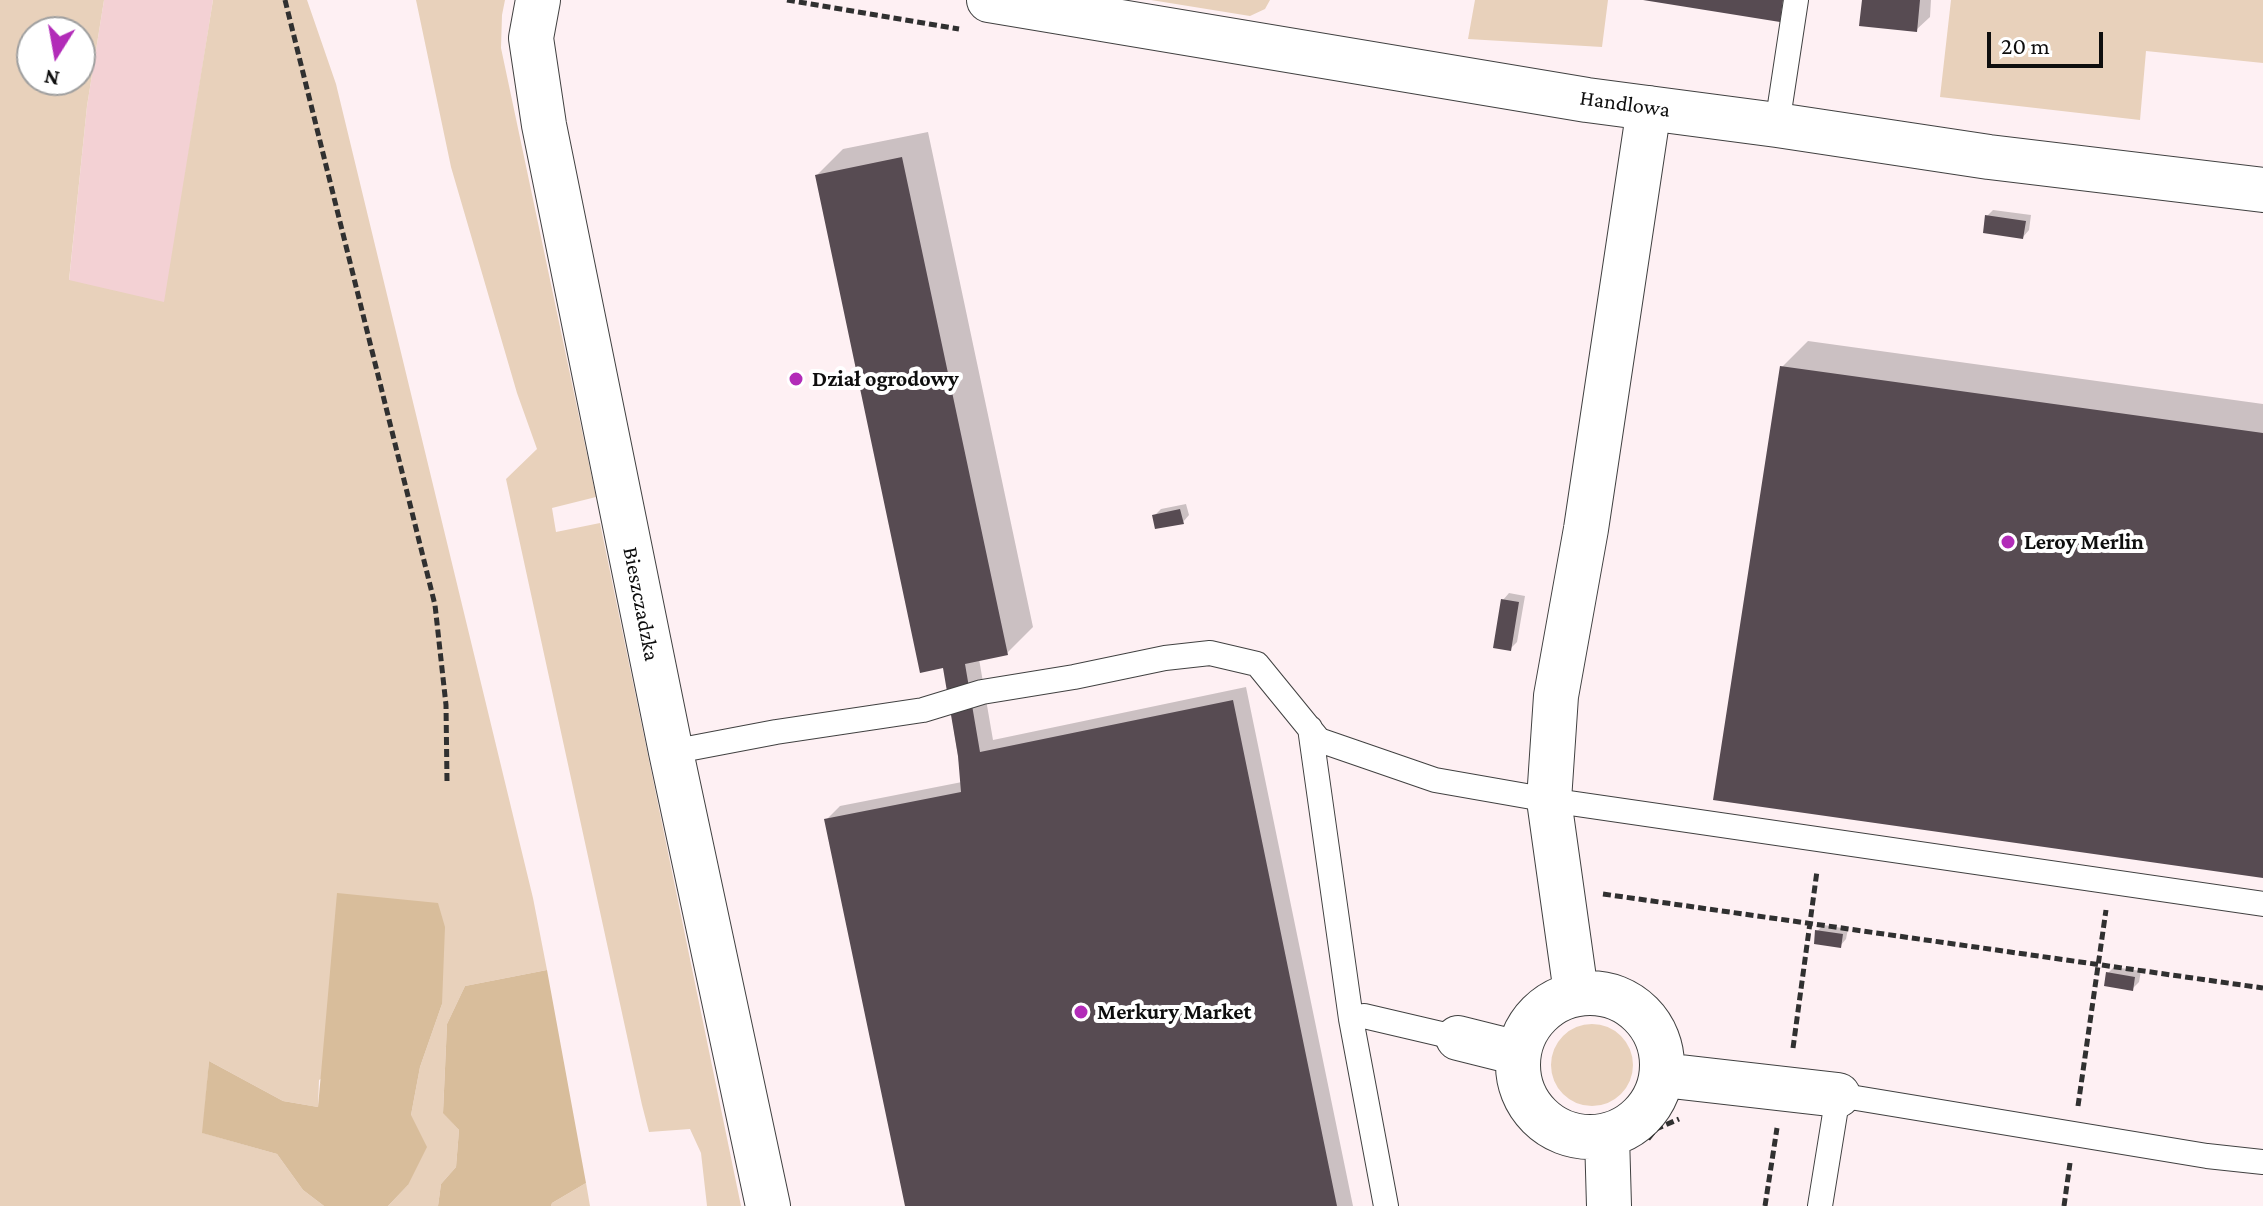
<!DOCTYPE html>
<html>
<head>
<meta charset="utf-8">
<style>
	body { margin:0 }
	#map { position:relative; width:2263px; height:1206px; overflow:hidden; background:#fef0f3; font-family:"Crimson Pro",serif }
	canvas { display:block }
	.north { position:absolute; left:16px; top:16px; width:80px; height:80px; box-sizing:border-box; background:#fff; border:2px solid #9f9f9f; border-radius:50%; rotate:191deg; font-size:22px; font-weight:700; line-height:32px; text-align:center; color:#0e0e0e }
	.north::after { content:''; display:block; margin:auto; width:28px; height:36px; background:#b22cb8; clip-path:polygon(50% 0,100% 100%,50% 72%,0 100%) }
	.scale { position:absolute; left:1987px; top:32px; width:116px; height:36px; box-sizing:border-box; border:4px solid #0e0e0e; border-top:0; padding-left:10px; font-size:24px; line-height:28px; white-space:nowrap; color:#0e0e0e; -webkit-text-stroke:6px #fff; paint-order:stroke }
</style>
</head>
<body>
<div id="map">
<canvas width="2263" height="1206"></canvas>
<div class="north">N</div>
<div class="scale">20 m</div>
</div>
<script>
const ctx = document.querySelector('canvas').getContext('2d');
ctx.lineJoin = 'round';
function fill(path, color) { ctx.fillStyle = color; ctx.fill(path, 'evenodd'); }
function stroke(path, color, width, dash) { ctx.strokeStyle = color; ctx.lineWidth = width; ctx.lineCap = dash ? 'butt' : 'round'; ctx.setLineDash(dash || []); ctx.stroke(path); }
function write(font, color, halo, rows, align = 'center') {
  ctx.font = font + ' "Crimson Pro",serif'; ctx.lineWidth = 8; ctx.setLineDash([]); ctx.textBaseline = 'middle'; ctx.strokeStyle = halo; ctx.fillStyle = color; for (const [text, x, y, turn = 0] of rows) {
    ctx.save(); ctx.translate(x, y); ctx.rotate((+turn || 0) * Math.PI / 180); ctx.textAlign = isNaN(turn) ? turn : align; if (halo) ctx.strokeText(text, 0, 0); ctx.fillText(text, 0, 0); ctx.restore();
  }
}
fill(new Path2D(`
	M104,0H213L165,303L69,281L87,106Z`), '#f3d1d4');
fill(new Path2D(`
	M0,0H104L87,106L69,280L164,302L213,0H307L336,84L533,898L547,970L465,986L447,1024L443,1112L459,1130L456,1167L441,1184L438,1206H388L408,1185L411,1115L420,1067L442,1004L319,1080L318,1107L283,1101L209,1061L203,1133L277,1154L303,1190L324,1206H0ZM32,32H80V80H32Z
	M416,0H505L502,15L501,48L596,497L552,508L556,532L600,523L741,1206H707L701,1153L690,1129L649,1132L642,1105L506,479L537,449L517,393L451,167Z
	M1151,0H1270L1265,9L1250,16Z
	M1475,0H1608L1602,47L1468,39Z
	M1951,0H2263V63L2146,51L2140,120L1940,97Z
	M1551 1065a41 41 0 1 1 82 0a41 41 0 1 1-82 0Z
	M586,1183L590,1206H551L552,1203Z`), '#e8d1bb');
fill(new Path2D(`
	M337,893L438,903L445,927L442,1004L420,1067L411,1115L427,1147L408,1185L388,1206H324L303,1190L277,1154L202,1133L209,1061L283,1101L318,1107Z
	M547,970L586,1183L552,1203L551,1206H438L441,1184L456,1167L459,1130L443,1113L447,1024L465,986Z`), '#d8bd9b');
fill(new Path2D(`
	M1864,0H1931L1930,17L1916,30Z
	M928,132L1033,627L1007,653L979,659L993,740L1246,687L1353,1206H907L826,820L840,806L962,782L944,666L817,175L843,149Z
	M1993,210L2031,215L2029,230L2023,237L1987,216Z
	M1808,341L2263,404V876L1782,367Z
	M1186,504L1189,515L1183,522L1154,516L1161,509Z
	M1509,593L1525,596L1517,642L1510,649L1503,600Z
	M1824,925L1848,929L1846,939L1840,946L1817,931Z
	M2114,967L2141,971L2139,982L2132,989L2108,973Z`), '#0003');
fill(new Path2D(`
	M1643,0H1783L1780,22Z
	M1862,0H1920L1917,32L1859,26Z
	M902,157L1008,655L965,664L980,752L1233,700L1337,1206H905L824,819L961,792L958,756L943,668L920,673L815,175Z
	M1985,215L2026,221L2023,239L1983,233Z
	M1780,366L2263,433V878L1713,800Z
	M1180,509L1184,524L1155,529L1152,515Z
	M1501,599L1519,602L1511,651L1493,648Z
	M1815,930L1843,934L1841,948L1814,944Z
	M2106,972L2135,977L2133,991L2104,986Z`), '#574b52');
const lane = new Path2D(`
	M1777,125L1796,0
	M1310,728L1351,1019
	M671,752L776,732L923,710L982,692L1074,677L1165,658L1210,653L1257,664L1319,740L1435,780L1549,800L2263,904
	M1386,1206L1351,1019L1364,1016L1458,1038
	M1820,1206L1838,1095L2207,1156L2263,1162`);
const street = new Path2D(`
	M538,0L531,38L544,125L671,752L768,1206
	M989,0L1587,100L1777,125L1989,157L2263,190
	M1518 1065a72 72 0 1 1 144 0a72 72 0 1 1-144 0Z
	M1576,993L1549,800L1556,696L1586,529L1649,108
	M1458,1038L1518,1053
	M1663,1075L1838,1095
	M1607,1136L1609,1206`);
stroke(lane, '#414141', 26);
stroke(street, '#414141', 46);
stroke(new Path2D(`
	M285,0L435,605L446,705L447,781
	M787,0L959,29
	M1603,894L2263,988
	M1793,1048L1817,871
	M2078,1106L2106,910
	M1648,1139L1656,1129L1679,1119
	M1765,1206L1777,1128
	M2064,1206L2070,1163`), '#303030', 5, [8, 4]);
stroke(lane, '#fff', 24);
stroke(street, '#fff', 44);
for (const [x, y, r, color] of [
	[796,379,8,"#b22cb8"],
	[2008,542,8,"#b22cb8"],
	[1081,1012,8,"#b22cb8"]
]) { const dot = new Path2D(); dot.arc(x, y, r, 0, 2 * Math.PI); ctx.fillStyle = color; ctx.fill(dot); stroke(dot, '#fff', 3); }
write('22px', '#0e0e0e', '#fff', [
	["Handlowa",1625,104,8],
	["Bieszczadzka",641,604,79]
]);
write('bold 22px', '#0e0e0e', '#fff', [
	["Dział ogrodowy",812,379],
	["Leroy Merlin",2024,542],
	["Merkury Market",1097,1012]
], 'left');
</script>
</body>
</html>
